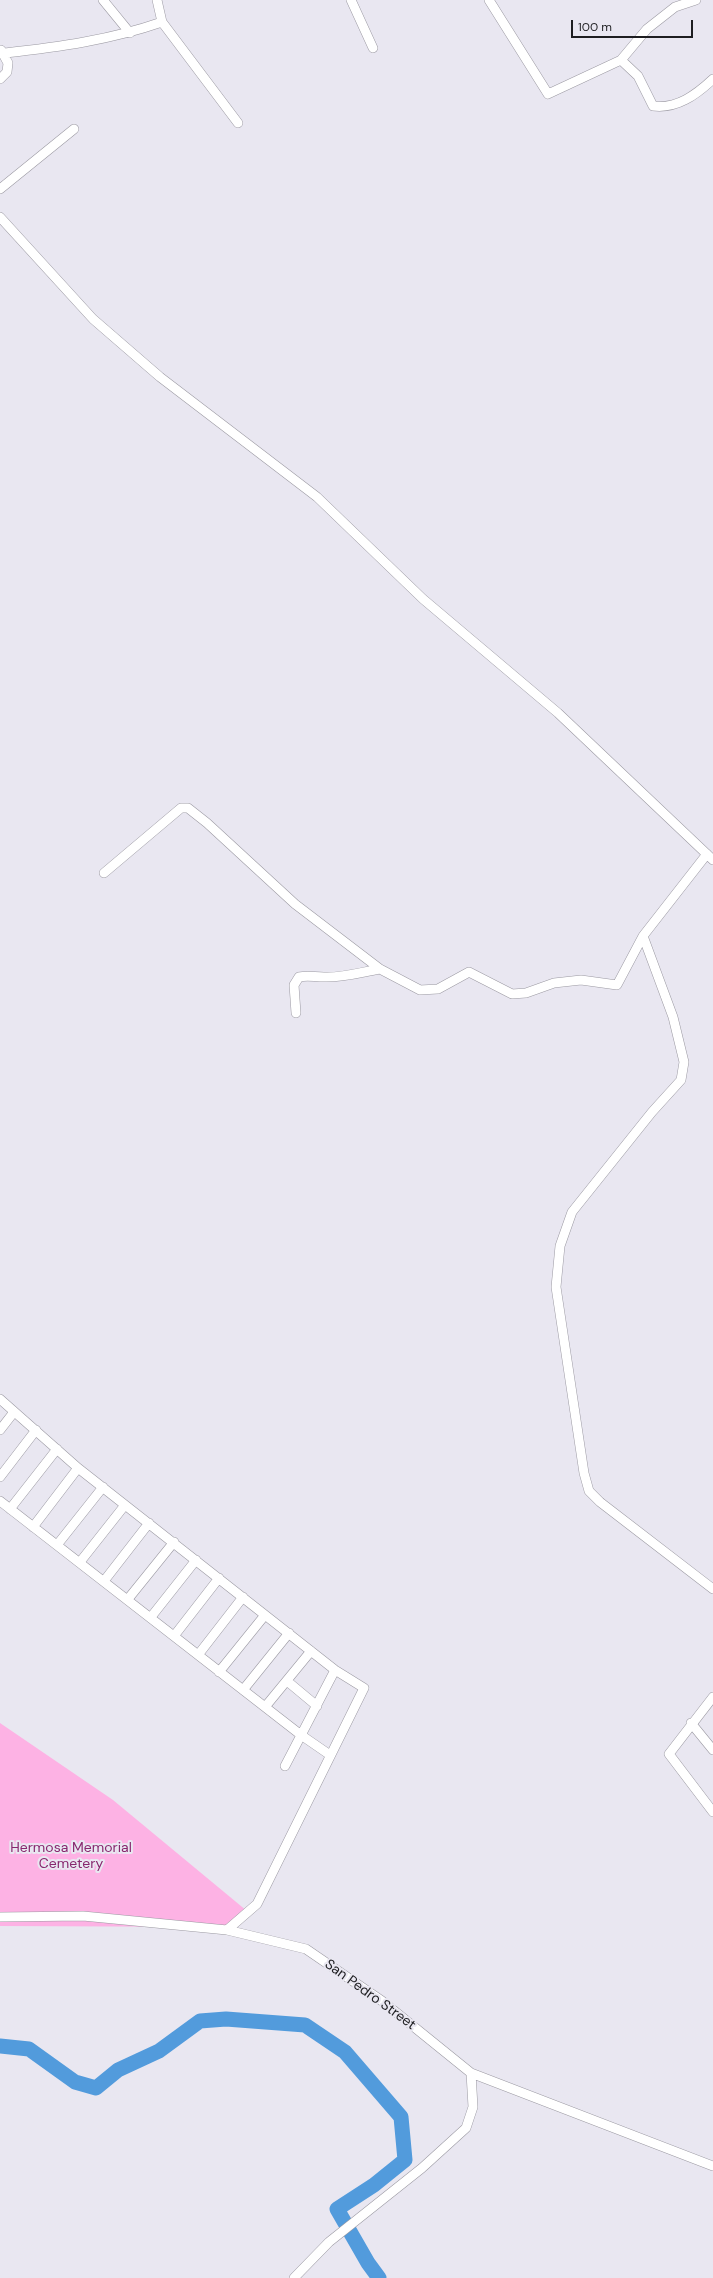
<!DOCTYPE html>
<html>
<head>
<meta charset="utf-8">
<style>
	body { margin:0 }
	#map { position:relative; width:713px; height:2278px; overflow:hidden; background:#e9e7f1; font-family:"DM Sans",sans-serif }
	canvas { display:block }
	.scale { position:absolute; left:571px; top:20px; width:122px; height:18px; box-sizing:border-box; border:2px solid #1e1e21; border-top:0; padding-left:5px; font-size:12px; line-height:14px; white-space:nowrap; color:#1e1e21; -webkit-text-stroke:3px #e9e7f1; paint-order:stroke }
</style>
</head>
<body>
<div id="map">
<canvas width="713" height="2278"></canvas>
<div class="scale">100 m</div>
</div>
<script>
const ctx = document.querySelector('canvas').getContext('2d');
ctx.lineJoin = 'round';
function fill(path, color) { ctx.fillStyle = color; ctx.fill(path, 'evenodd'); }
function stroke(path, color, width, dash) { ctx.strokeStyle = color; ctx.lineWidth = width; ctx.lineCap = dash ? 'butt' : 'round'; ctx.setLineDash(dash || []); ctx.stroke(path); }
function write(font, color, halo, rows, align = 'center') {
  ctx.font = font + ' "DM Sans",sans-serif'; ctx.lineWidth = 4; ctx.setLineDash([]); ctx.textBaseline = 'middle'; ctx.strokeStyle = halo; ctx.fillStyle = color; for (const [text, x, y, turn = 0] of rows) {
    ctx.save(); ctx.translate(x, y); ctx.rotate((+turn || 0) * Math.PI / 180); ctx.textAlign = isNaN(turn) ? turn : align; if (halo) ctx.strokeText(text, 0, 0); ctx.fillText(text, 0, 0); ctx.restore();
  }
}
fill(new Path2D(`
	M0,1723L113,1800L247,1911L230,1927L0,1926Z`), '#fdb2e4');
stroke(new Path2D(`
	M0,2046L29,2049L75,2082L96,2088L118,2070L159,2051L200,2021L226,2019L305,2025L345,2052L401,2117L405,2160L374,2185L337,2209L368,2263L379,2278`), '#529bdc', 15);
const minor = new Path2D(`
	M103,0L130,33
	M157,0L162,22L238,123
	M351,0L373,48
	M489,0L548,94L621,60L647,29L675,7L696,0
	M5,53C59,47 110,40 162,22
	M621,60L638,76L653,106C677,109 696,95 713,79
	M0,79L7,72L8,63L1,50
	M0,189L74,129
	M0,217L93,319L160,377L317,497L423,599L558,713L713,860
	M707,854L643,936L673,1017L684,1062L681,1080L652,1112L572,1212L560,1246L556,1287L584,1473L589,1491L600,1502L713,1589
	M104,873L181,808H188L207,823L295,904L380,969L420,990L438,989L469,972L512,994L526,993L554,983L581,980L617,985L643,936
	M296,1013L294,985L299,977C308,975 314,977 324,977C342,978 362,972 380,969
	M0,1399L78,1468L335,1670L364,1688L257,1904L227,1930
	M0,1430L14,1412
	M0,1477L36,1430
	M0,1501L301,1735L330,1755
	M10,1509L57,1449
	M33,1527L78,1468
	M57,1545L103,1487
	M80,1562L125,1505
	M104,1581L149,1523
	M128,1599L174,1542
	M151,1617L196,1560
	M174,1636L219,1578
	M198,1655L243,1597
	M219,1672L265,1615
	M287,1681L317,1706
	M243,1690L289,1633
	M713,1697L669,1754L713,1812
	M265,1707L311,1651
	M691,1723L713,1750
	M285,1766L335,1670
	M0,1917L83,1916L227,1930L306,1949L382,2001L471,2073L713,2166
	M294,2278L329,2242L422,2168L466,2128L473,2107L471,2073`);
stroke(minor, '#9b99a2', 10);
stroke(minor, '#fff', 9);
write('14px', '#87276e', '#e9e7f1', [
	["Hermosa Memorial",71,1848],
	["Cemetery",71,1864]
]);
write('14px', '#1e1e21', '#e9e7f1', [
	["San Pedro Street",370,1995,36]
]);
</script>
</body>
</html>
